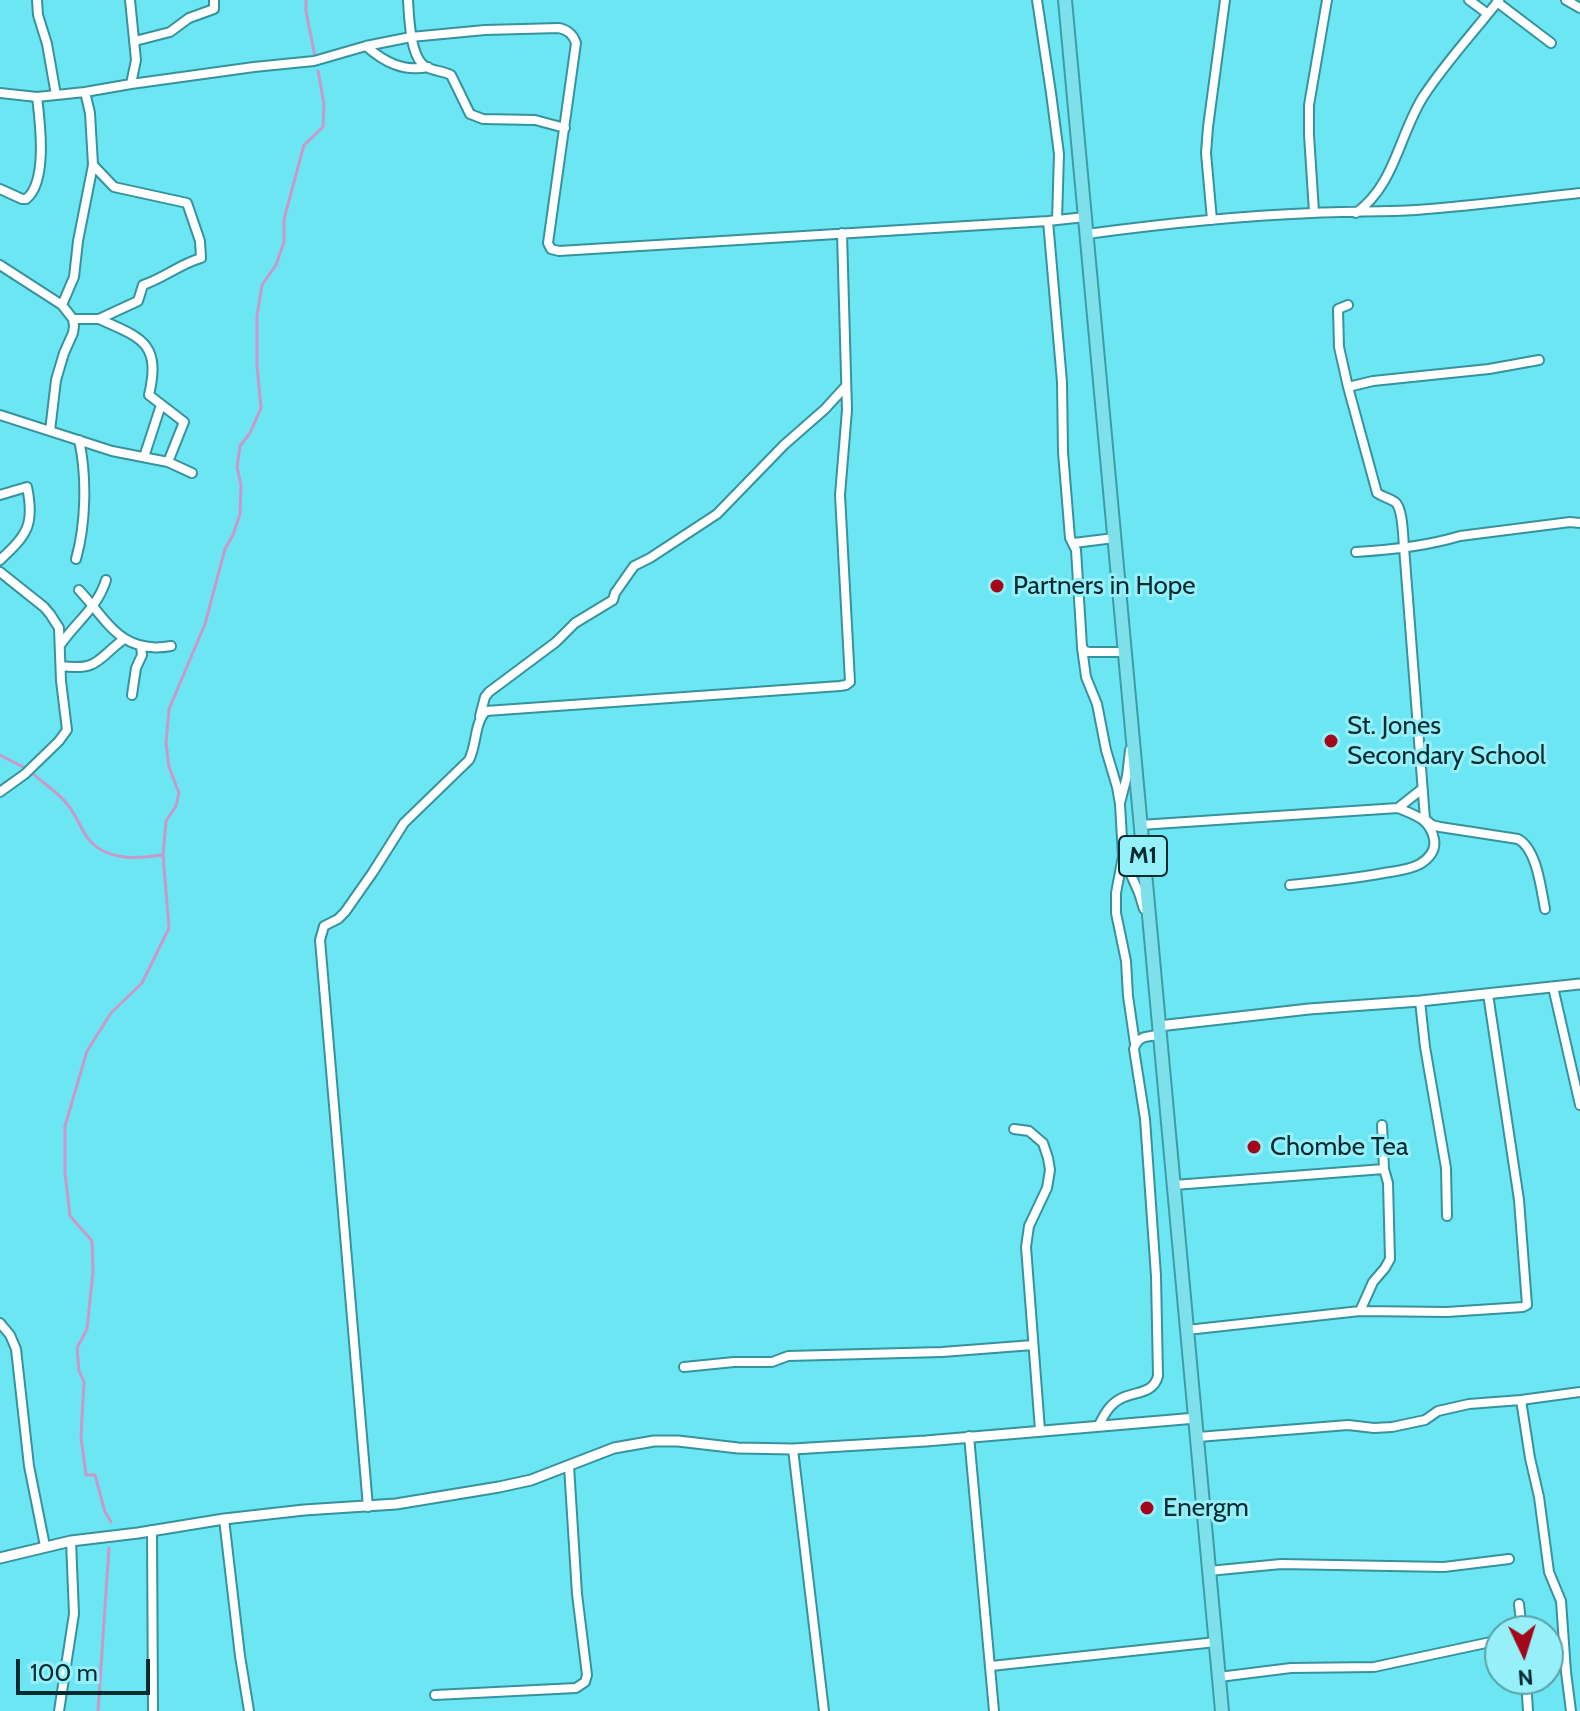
<!DOCTYPE html>
<html>
<head>
<meta charset="utf-8">
<style>
	body { margin:0 }
	#map { position:relative; width:1580px; height:1711px; overflow:hidden; background:#6de6f3; font-family:Cabin,sans-serif }
	canvas { display:block }
	.north { position:absolute; left:1484px; top:1615px; width:80px; height:80px; box-sizing:border-box; background:#95f0fa; border:2px solid #5aa1a9; border-radius:50%; rotate:176deg; font-size:22px; font-weight:700; line-height:32px; text-align:center; color:#012b2f }
	.north::after { content:''; display:block; margin:auto; width:28px; height:36px; background:#a3081a; clip-path:polygon(50% 0,100% 100%,50% 72%,0 100%) }
	.scale { position:absolute; left:16px; top:1659px; width:134px; height:36px; box-sizing:border-box; border:4px solid #012b2f; border-top:0; padding-left:10px; font-size:24px; line-height:28px; white-space:nowrap; color:#012b2f; -webkit-text-stroke:6px #95f0fa; paint-order:stroke }
</style>
</head>
<body>
<div id="map">
<canvas width="1580" height="1711"></canvas>
<div class="north">N</div>
<div class="scale">100 m</div>
</div>
<script>
const ctx = document.querySelector('canvas').getContext('2d');
ctx.lineJoin = 'round';
function stroke(path, color, width, dash) { ctx.strokeStyle = color; ctx.lineWidth = width; ctx.lineCap = dash ? 'butt' : 'round'; ctx.setLineDash(dash || []); ctx.stroke(path); }
function write(font, color, halo, rows, align = 'center') {
  ctx.font = font + ' Cabin,sans-serif'; ctx.lineWidth = 6; ctx.setLineDash([]); ctx.textBaseline = 'middle'; ctx.strokeStyle = halo; ctx.fillStyle = color; for (const [text, x, y, turn = 0] of rows) {
    ctx.save(); ctx.translate(x, y); ctx.rotate((+turn || 0) * Math.PI / 180); ctx.textAlign = isNaN(turn) ? turn : align; if (halo) ctx.strokeText(text, 0, 0); ctx.fillText(text, 0, 0); ctx.restore();
  }
}
stroke(new Path2D(`
	M306,0V11L315,57
	M0,755L27,769
	M31,772C43,783 59,793 68,805C76,815 80,827 87,837C104,861 136,859 162,855
	M111,1522L105,1512L95,1475H86L81,1437L84,1382L79,1371L77,1348L87,1329L93,1272L92,1241L70,1216L65,1172V1126L87,1051L111,1013L142,983L169,928L163,855L166,821L176,806L179,793L169,767L166,743L169,709L205,624L225,549L233,535L240,514L241,485L237,467L240,446L250,433L261,408L257,366V316L262,285L276,265L284,242V219L304,145L323,127L324,104L318,71
	M98,1711L109,1548`), '#c899ca', 3);
const minor = new Path2D(`
	M37,0L38,15L47,44L56,95
	M130,0L136,60L131,84
	M408,0C409,17 410,58 426,67C434,71 443,71 451,75L470,114L483,119L535,120L565,128
	M1037,0L1051,93L1059,154L1057,220
	M1469,0L1488,14
	M1566,0L1580,8
	M1497,2L1551,43
	M135,41L170,32L189,18L214,9V0
	M366,46C384,62 403,72 428,67
	M0,93L37,97L85,92L131,84L254,67L314,61L366,46L411,37L485,30L559,28C568,30 573,34 576,43L548,243L551,249L559,251L1048,221L1085,217
	M0,189L22,199H26C48,182 40,122 37,97
	M1314,212L1309,135V105L1327,0
	M1356,213C1395,185 1399,135 1423,97C1445,63 1474,32 1499,0
	M1212,220L1206,153L1208,127L1225,0
	M1048,221L1062,382L1063,452L1070,538L1076,550L1082,647L1085,651L1089,652H1124
	M1087,234C1161,224 1237,216 1312,213C1347,211 1381,212 1416,210C1471,206 1525,199 1580,193
	M0,265L62,305L73,319L74,326L73,333L64,353L56,380L50,431
	M62,305L74,277L78,241L93,165L90,113L85,92
	M1348,305L1338,309L1339,347L1348,387L1377,493C1383,497 1389,498 1395,502C1403,508 1403,537 1404,547L1425,819L1432,825L1440,827L1518,839C1537,849 1541,889 1545,909
	M73,319H99L138,301L143,285C164,278 180,264 201,258L200,241L187,203L114,187L93,165
	M99,319C142,338 161,343 149,395L184,422L168,462
	M1348,387L1373,381L1489,369L1539,360
	M0,415L112,451L168,462L192,473
	M144,457L161,405
	M0,495L27,487C35,525 27,535 0,560
	M1074,543L1114,538
	M1356,552C1391,550 1427,546 1460,536L1570,522L1580,523
	M76,559C86,524 87,476 79,440
	M0,572L44,607L50,614L59,628L61,681L67,730L59,741L25,774L0,792
	M79,590C108,621 121,655 171,646
	M61,644C76,622 98,607 106,580
	M1082,648L1086,677L1097,704L1106,750L1117,787L1120,804L1123,856L1116,893V913L1126,961L1128,996L1135,1044
	M61,666C99,671 97,659 124,639
	M132,695L136,668L142,655L141,646
	M480,716L485,697L489,692L556,642L575,623L613,600L615,593L634,566L650,558L717,514L784,445L825,409L846,386
	M1120,803L1127,776L1130,750
	M1140,825L1398,808L1422,789
	M1124,859L1139,893L1144,909
	M1290,885C1321,882 1352,879 1384,873C1396,871 1409,870 1420,864C1430,858 1436,850 1434,839C1430,819 1415,815 1398,808
	M1553,987L1580,1105
	M1420,1001L1425,1047L1446,1168L1447,1216
	M1014,1129L1029,1131L1043,1143L1048,1158L1050,1170L1047,1188L1029,1226L1026,1247L1040,1430
	M1174,1185L1384,1169
	M1360,1311L1373,1282L1385,1268L1390,1259L1388,1183L1384,1169L1382,1125
	M0,1323L10,1335L16,1349L29,1466L45,1546
	M1187,1330L1360,1311L1447,1312L1523,1307L1527,1305L1519,1200L1488,994
	M684,1367L734,1362H772L788,1356L942,1352L1033,1345
	M1521,1400L1530,1458L1539,1497L1549,1572L1561,1601L1566,1672L1571,1711
	M1099,1425C1104,1415 1109,1405 1120,1399C1134,1391 1153,1395 1158,1376L1156,1276L1145,1119L1134,1049C1137,1036 1148,1036 1160,1035
	M969,1436L994,1711
	M1198,1437L1348,1425L1374,1428L1392,1427L1425,1420L1438,1411L1469,1404L1521,1400L1580,1392
	M793,1449L824,1711
	M368,1507L320,940L324,926L338,919L345,912L373,872L404,823L469,760C477,745 474,723 486,711L840,686L846,685L850,682L840,495L847,410L842,233
	M224,1519L240,1656L249,1711
	M152,1530L153,1711
	M1209,1571L1281,1564L1444,1567L1509,1559
	M1519,1604L1522,1631
	M991,1666L1216,1642
	M1219,1677L1291,1668L1374,1667L1500,1640
	M1526,1679L1528,1711
	M435,1695L576,1688L585,1682L587,1675L577,1594L569,1466
	M59,1711L74,1614L71,1541`);
const tertiary = new Path2D(`
	M1159,1026L1309,1009L1420,1001L1580,984
	M0,1558L71,1541L138,1533L224,1519L304,1510L396,1504L499,1487L531,1480L614,1448L654,1441H678L738,1448L793,1449L926,1441L1196,1418`);
const trunk = new Path2D(`
	M1065,0L1222,1711`);
stroke(minor, '#35939d', 12);
stroke(tertiary, '#35939d', 13);
stroke(trunk, '#3d9ca6', 16);
stroke(minor, '#fff', 8);
stroke(tertiary, '#fff', 9);
stroke(trunk, '#7ee0eb', 12);
for (const [x, y, r, color] of [
	[997,586,8,"#a3081a"],
	[1331,741,8,"#a3081a"],
	[1254,1147,8,"#a3081a"],
	[1147,1508,8,"#a3081a"]
]) { const dot = new Path2D(); dot.arc(x, y, r, 0, 2 * Math.PI); ctx.fillStyle = color; ctx.fill(dot); stroke(dot, '#95f0fa', 3); }
for (const [x, y, w] of [
	[1143,856,48]
]) { const box = new Path2D(); box.roundRect(x - w / 2, y - 20, w, 40, 6); ctx.fillStyle = '#95f0fa'; ctx.fill(box); stroke(box, '#012b2f', 2); }
write('bold 24px', '#012b2f', null, [
	["M1",1143,856]
]);
write('26px', '#012b2f', '#95f0fa', [
	["Partners in Hope",1013,586],
	["St. Jones",1347,726],
	["Secondary School",1347,756],
	["Chombe Tea",1270,1147],
	["Energm",1163,1508]
], 'left');
</script>
</body>
</html>
